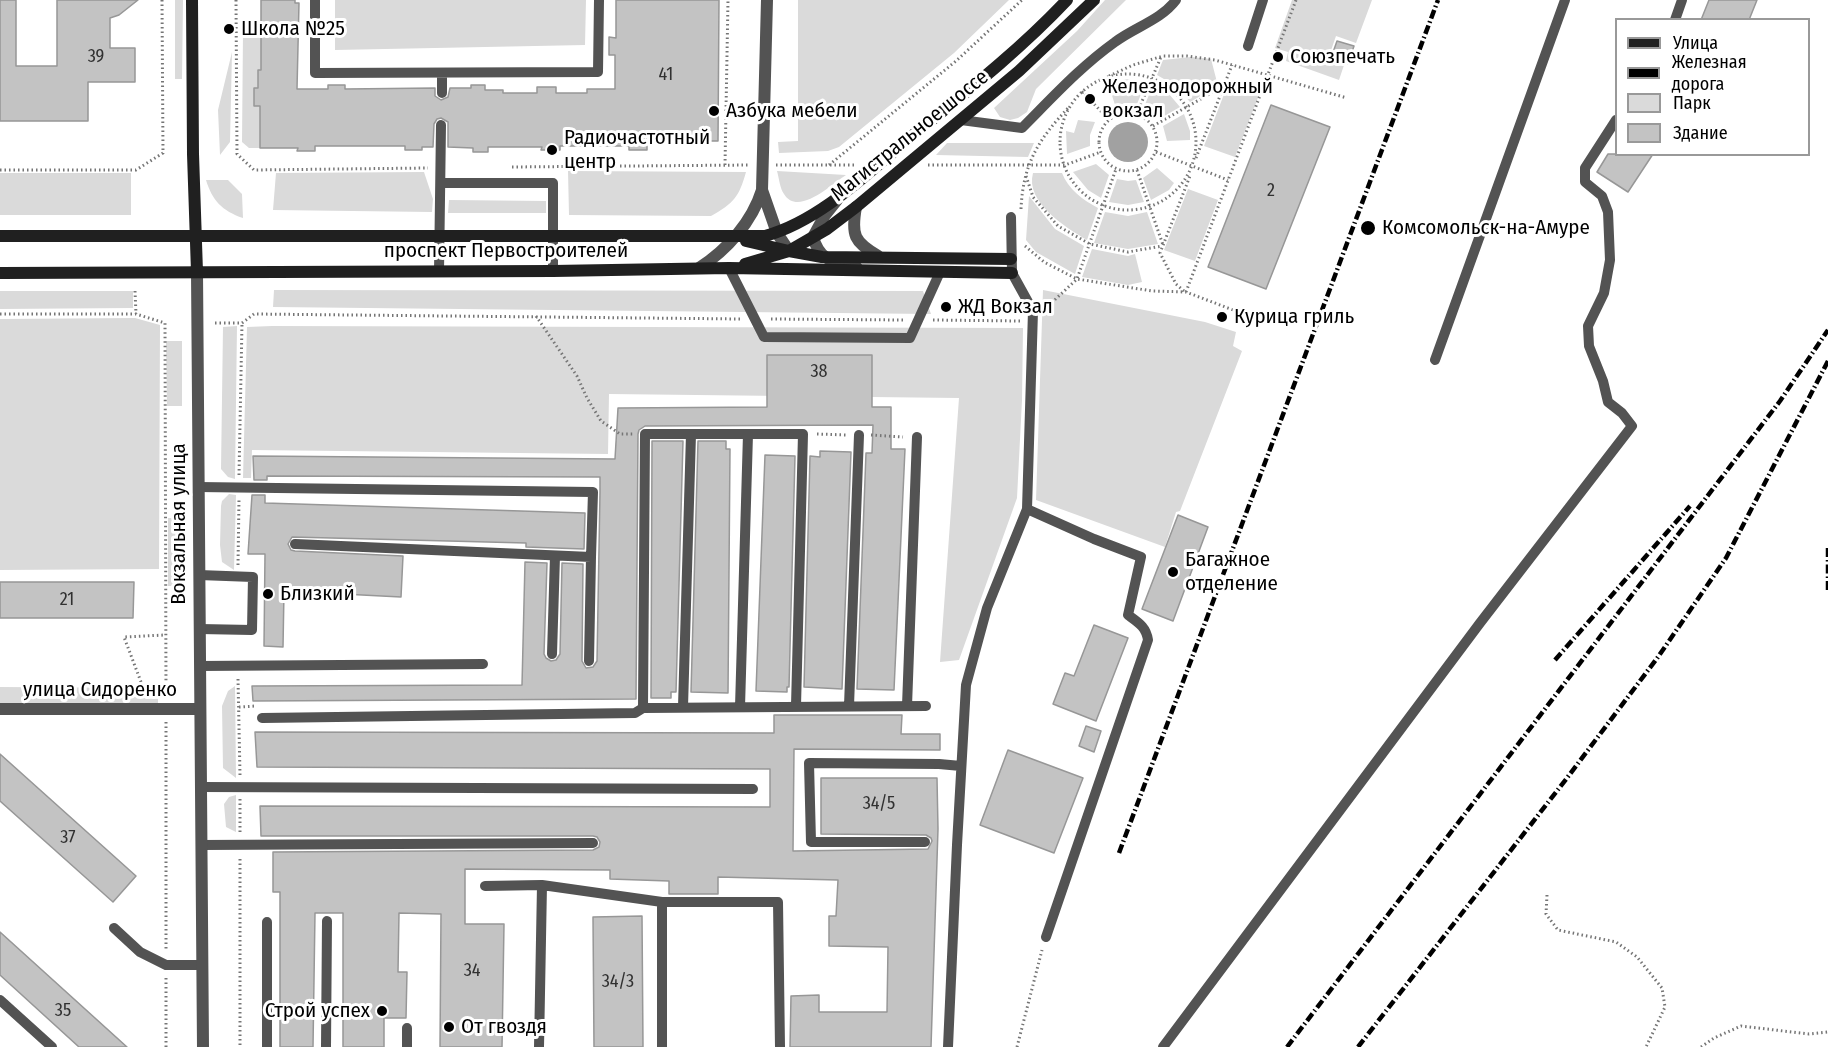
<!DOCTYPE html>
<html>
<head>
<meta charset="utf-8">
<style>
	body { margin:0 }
	#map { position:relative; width:1828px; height:1047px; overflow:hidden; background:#fff; font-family:"Fira Sans Condensed",sans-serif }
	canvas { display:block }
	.legend { position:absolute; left:1615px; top:18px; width:195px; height:138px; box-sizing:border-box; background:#fff; border:2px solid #999; margin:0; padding:8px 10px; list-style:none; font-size:18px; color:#000 }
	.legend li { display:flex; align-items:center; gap:12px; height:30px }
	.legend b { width:30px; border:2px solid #999 }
</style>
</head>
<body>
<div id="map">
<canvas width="1828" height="1047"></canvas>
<ul class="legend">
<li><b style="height:8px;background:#202020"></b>Улица</li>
<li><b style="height:8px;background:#000"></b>Железная дорога</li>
<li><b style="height:16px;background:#dadada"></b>Парк</li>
<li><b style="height:16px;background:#c3c3c3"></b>Здание</li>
</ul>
</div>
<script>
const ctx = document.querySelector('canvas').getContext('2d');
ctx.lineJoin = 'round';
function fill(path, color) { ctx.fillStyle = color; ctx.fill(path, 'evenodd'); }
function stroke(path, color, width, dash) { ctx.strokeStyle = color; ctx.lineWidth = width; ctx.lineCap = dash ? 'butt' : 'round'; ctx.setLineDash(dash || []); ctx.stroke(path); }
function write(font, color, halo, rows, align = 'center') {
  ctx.font = font + ' "Fira Sans Condensed",sans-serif'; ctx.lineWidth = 6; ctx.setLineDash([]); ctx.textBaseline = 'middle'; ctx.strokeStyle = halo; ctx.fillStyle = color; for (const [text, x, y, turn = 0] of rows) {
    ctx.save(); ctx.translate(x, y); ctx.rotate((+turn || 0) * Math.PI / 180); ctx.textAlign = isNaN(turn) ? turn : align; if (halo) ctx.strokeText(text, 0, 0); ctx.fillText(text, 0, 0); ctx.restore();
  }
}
fill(new Path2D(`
	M175,0H183L182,79H175Z
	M335,0H586L585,45L335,50Z
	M798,0H1009L954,53L839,147L828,151L779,153L778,142L798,141Z
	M1105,0H1126L1036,89L1027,112L1018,118L1010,120L1000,117L994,108L1077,31Z
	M1292,0H1372L1356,43L1336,36L1328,59L1344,65L1339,80L1286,61L1288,52L1275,48Z
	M261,31V56L272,70L258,71V88L254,89V106H260V148H249L242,142L243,32Z
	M232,52L230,142L220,155L218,110Z
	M1191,57L1211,59L1218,86L1190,102L1176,86L1157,75L1163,60Z
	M1129,79L1146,82L1137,104L1129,103L1115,105L1110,89L1121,87L1122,80Z
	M1228,84L1259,95L1235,157L1204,146Z
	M1153,85L1169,94L1180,107L1159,119L1153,112L1144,107Z
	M1184,114L1190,131V140L1167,141L1163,126Z
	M1078,120L1095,122L1090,135V146L1067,154L1066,131L1074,133Z
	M947,143H1034L1028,157L936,155Z
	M1096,164L1109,175L1101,198L1088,190L1073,172Z
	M1157,168L1174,183L1169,190L1151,200L1143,178Z
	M568,171L746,172C739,197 734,203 711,216L569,215Z
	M777,171L846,175C832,184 798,217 784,194C780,189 779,178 777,171Z
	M424,172L433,199L432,212L273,210L276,173Z
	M0,173H131V215H0Z
	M1033,173H1062C1068,189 1083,200 1098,208L1087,240C1065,227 1025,202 1033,173Z
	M1117,179L1128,181L1136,180L1144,202L1128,205L1109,202Z
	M206,180H228L242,194L243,218C222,211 212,200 206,180Z
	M1188,189L1218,200L1195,261L1164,250Z
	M1029,196L1055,229L1084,246L1075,274L1036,252L1026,240Z
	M449,200L546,201V213H448Z
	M1105,212L1128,216L1147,212L1158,244L1128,249L1094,243Z
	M1092,249L1128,256L1135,254L1142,282L1128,285L1082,277Z
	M274,290L923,291L931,314L273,307Z
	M1043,290L1205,322L1236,332L1233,346L1242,351L1180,511L1176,512L1165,547L1036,500Z
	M0,291H133V308L0,309Z
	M135,318L160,325L159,569L0,570V319Z
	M237,326L235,478V479L228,477L221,469L223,327Z
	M272,326L1023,328L1022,400L1017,498L959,660L940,662L959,398L609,394L608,454L252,450L251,478H243L247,327Z
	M166,341H182V406H167Z
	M229,494L236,495L234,570L222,562L220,545L221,506L222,501Z
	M168,518H186V586H168Z
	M235,686L236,778L223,768L222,706L228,691Z
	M0,687L158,688V703H0Z
	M236,795V832L226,827L224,804L229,797Z`), '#dadada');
fill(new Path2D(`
	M1108 142a20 20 0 1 1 40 0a20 20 0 1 1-40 0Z`), '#a1a1a1');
const building = new Path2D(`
	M0,0H16V66H57V0H138L119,15L110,18V48H135V82H88V121H0Z
	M261,0H295V3H299L297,89H328V85H345V89L435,88V96L441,100L448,97L450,88H471V85H485V90H503V93H537V87H556V93H587V89H615V55H609V37L616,38V0H719L718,141H647V150H629V146H560V150H541L542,147H488V152H473V148L448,147V122L441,118L437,119L434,124L433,147H422V150H405V146H315V151H297L298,148H260V106H254V88H258V70H261Z
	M1709,0H1757L1749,20H1701Z
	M1337,41L1354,46L1348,64L1331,58Z
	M1271,105L1330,127L1266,289L1208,267Z
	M1608,154H1653L1628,192L1597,172Z
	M767,355H872V407H891V449H905L894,690L857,689L866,453H872L873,425L645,426L639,430L638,434L636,699L253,701L252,686L522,685L525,562L547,563L544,654L546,658L551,661L556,660L560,654L562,563L583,564L582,661L586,668L593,667L597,661L600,492V477L267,476V480H254L253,456L615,459L618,408L767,407Z
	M652,441H683L676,692H671V698H651Z
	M698,441H726V449H730L728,693L691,692Z
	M820,451L851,452L842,689L804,687L810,456L820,457Z
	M765,455L795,456L789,687H787V692L756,691Z
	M252,495H265V503L585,513L584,549L526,547V543L292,537L288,544L291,550L295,551L403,556L401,597L284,591L283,647L264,646L265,554H248Z
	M1178,515L1208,527L1173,621L1142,609Z
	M0,582H134L133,618H0Z
	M1094,625L1128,638L1096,721L1053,704L1065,673L1074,676Z
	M774,715H902L901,734H940V750L794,749L793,851L928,849L932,841L931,838L926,835L821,834V778H937L938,829L931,1047H790L791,996L819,995V1012H887L888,947L829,946V916H836L838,880L718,877V894H669V881L610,879V870L465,869V924H504L502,1047H440L441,914L399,913L398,972H407L406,1018H384V1047H343V913H315L313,1047H280V892H273V852L593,850L599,847L600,842L597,837L593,836H261L260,806L770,807V769L257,767L255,732L774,733Z
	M1086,726L1101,731L1094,752L1079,746Z
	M1008,750L1083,778L1054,853L980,825Z
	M0,754L136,876L113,902L0,801Z
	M642,916L643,1047H594L593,917Z
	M0,932L127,1047H79L0,975Z`);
fill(building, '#c3c3c3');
stroke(building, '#979797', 1.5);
stroke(new Path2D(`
	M236,0L237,154L254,170L428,168
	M1060 142a68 68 0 1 1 136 0a68 68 0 1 1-136 0Z
	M1109,76L1133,65L1163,56H1187L1215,60L1347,98
	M1082,93L1083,92L1109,120
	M1099 142a29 29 0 1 1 58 0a29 29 0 1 1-58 0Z
	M1137,113L1161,57
	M1153,126L1222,87
	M1156,152L1228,180
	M1196,158L1232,65
	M725,165L728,0
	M776,165H854
	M829,165L956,61L1022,0
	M928,165H1065L1101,152
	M512,167L749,165
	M0,170H136L163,153L162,0
	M1137,170L1163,245
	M1026,176L1033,197L1058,226L1090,244L1128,252L1162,246
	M1021,209C1023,163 1039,139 1069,107
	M1025,246L1044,262L1077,279L1116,169
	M135,291L136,314
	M1184,291L1176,284L1160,253L1190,176
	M1186,292L1296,0
	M1045,309L1077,279L1152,291L1186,292L1262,321
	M0,314H136L165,323L166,694
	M536,316L577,376L587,398L601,421L620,434H633
	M771,319L903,320
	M933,320L1020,321
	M215,323H242L254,314L741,319
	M817,434L846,435
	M871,435L903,437
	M239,475L242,323
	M238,565L239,499
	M238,679L240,775
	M141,682L124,637L165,635
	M239,707L256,706
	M166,722V949
	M240,832V799
	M240,859V1047
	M1547,895L1546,914L1558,930L1616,942L1637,957L1662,988L1665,1007L1646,1047
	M166,1047V977
	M1017,1047L1042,950
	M1701,1047L1714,1038L1741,1026L1809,1034L1828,1032`), '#757575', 3, [1.5, 3]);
stroke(new Path2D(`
	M315,0V73L598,72L599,0
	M1675,20L1682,0
	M1248,46L1263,0
	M442,73V93
	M961,120L1022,128C1052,98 1080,67 1115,42C1135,27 1161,20 1176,0
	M441,183H553V271
	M729,268L764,337L910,338L940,272
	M439,272L441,125
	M1435,360L1565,0
	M198,487L593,492L591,557L295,544
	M1027,509L1094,539L1141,557L1128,615C1139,623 1146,627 1148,640L1046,937
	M199,575L253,577L252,630L200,629
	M552,654L555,556
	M589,661L591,557
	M200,666L483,664
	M849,706L859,435
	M907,706L917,437
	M683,707L691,434
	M740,707L748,434
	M643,708L645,434H803L796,706
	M262,718L635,713L643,708L926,706
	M200,787L753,789
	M925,842H811L809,763L939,764L961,766
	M201,845L593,843
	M485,886L542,885L662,902H778L780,1047
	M267,922V1047
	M114,928L140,952L166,965H202
	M0,1000L52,1047
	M407,1028V1047
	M326,1047L327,921
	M539,1047L542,885
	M662,1047V902
	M948,1047L957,845L966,685L987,608L1027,509L1033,311L1012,273L1011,217
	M1163,1047L1480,623L1632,426L1622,413L1608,402L1603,381L1589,346L1588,326L1604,293L1610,260L1608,212L1602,196L1585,182V168L1616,120`), '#535353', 10);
stroke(new Path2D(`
	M762,190L777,233L789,251
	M837,200L825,215L813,237C820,262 834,261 857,268
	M856,207C851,235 854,242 878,256
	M699,268C727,250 752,222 762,190L767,0
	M0,709H200`), '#535353', 12);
stroke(new Path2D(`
	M197,272L203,1047`), '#535353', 12);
stroke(new Path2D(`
	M192,0L193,154L197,272
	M0,236H765C820,221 869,172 912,136C965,93 1020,50 1067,0
	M746,241L789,251L822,257L1011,259
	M745,264L789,251L827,229L856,207L1019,71L1094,0
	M0,273L553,271L729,268L1012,273`), '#202020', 12);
stroke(new Path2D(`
	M1828,548V592
	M1555,660L1690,506
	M1119,853L1438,0
	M1287,1047L1780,401L1828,330
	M1358,1047L1567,778L1658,657L1726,558L1828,361`), '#000', 4.5, [9, 3, 1.5, 3]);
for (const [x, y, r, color] of [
	[229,29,6,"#000"],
	[1278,57,6,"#000"],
	[1090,99,6,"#000"],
	[714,111,6,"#000"],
	[552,150,6,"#000"],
	[1368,228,8,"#000"],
	[946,307,6,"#000"],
	[1222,317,6,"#000"],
	[1173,572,6,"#000"],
	[268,594,6,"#000"],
	[382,1011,6,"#000"],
	[449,1027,6,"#000"]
]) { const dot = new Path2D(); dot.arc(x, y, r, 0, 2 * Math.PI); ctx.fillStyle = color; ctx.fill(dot); stroke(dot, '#fff', 2); }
write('18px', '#313131', null, [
	["39",96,57],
	["41",666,75],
	["2",1271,191],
	["38",819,372],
	["21",67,600],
	["34/5",879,804],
	["37",68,838],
	["34",472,971],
	["34/3",618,982],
	["35",63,1011]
]);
write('21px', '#000', '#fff', [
	["Школа №25",241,29],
	["Союзпечать",1290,57],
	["Железнодорожный",1102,87],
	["вокзал",1102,111],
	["Азбука мебели",726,111],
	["Радиочастотный",564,138],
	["центр",564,162],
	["Комсомольск-на-Амуре",1382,228],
	["ЖД Вокзал",958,307],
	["Курица гриль",1234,317],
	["Багажное",1185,560],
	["отделение",1185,584],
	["Близкий",280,594],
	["Строй успех",370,1011,"right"],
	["От гвоздя",461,1027]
], 'left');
write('21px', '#000', '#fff', [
	["Магистральное шоссе",910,136,-39],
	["проспект Первостроителей",506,251],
	["Вокзальная улица",179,524,-90],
	["улица Сидоренко",100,690]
]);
</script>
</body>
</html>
